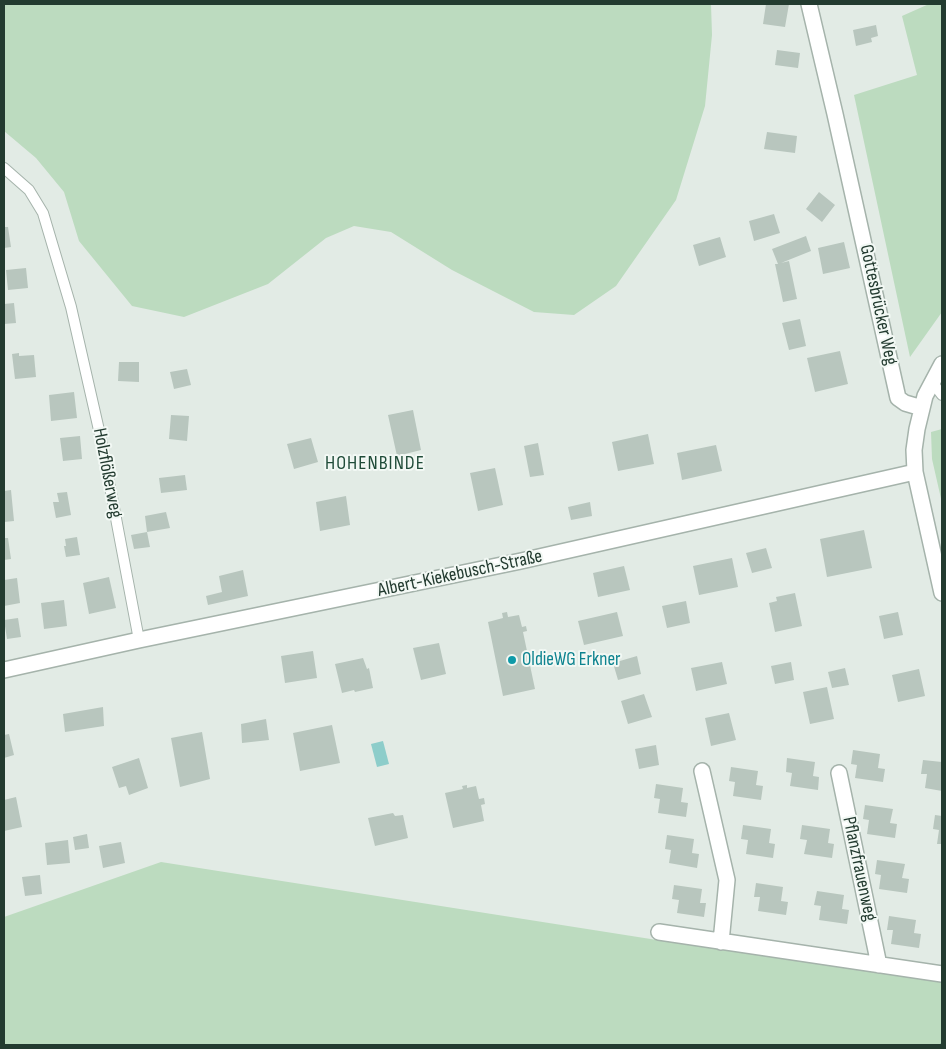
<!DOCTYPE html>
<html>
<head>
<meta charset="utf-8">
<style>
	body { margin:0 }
	#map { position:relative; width:946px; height:1049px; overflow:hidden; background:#e2ebe5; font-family:"Sofia Sans Condensed",sans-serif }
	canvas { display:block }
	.frame { position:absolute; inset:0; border:5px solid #233b30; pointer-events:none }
</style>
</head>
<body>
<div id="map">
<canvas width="946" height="1049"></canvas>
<div class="frame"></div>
</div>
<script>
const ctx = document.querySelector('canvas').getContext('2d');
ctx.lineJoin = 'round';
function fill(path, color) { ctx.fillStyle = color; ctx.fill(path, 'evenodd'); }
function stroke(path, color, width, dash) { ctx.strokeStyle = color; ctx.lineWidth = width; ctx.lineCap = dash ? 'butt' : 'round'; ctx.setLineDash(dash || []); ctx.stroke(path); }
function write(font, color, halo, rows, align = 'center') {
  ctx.font = font + ' "Sofia Sans Condensed",sans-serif'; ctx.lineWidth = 4; ctx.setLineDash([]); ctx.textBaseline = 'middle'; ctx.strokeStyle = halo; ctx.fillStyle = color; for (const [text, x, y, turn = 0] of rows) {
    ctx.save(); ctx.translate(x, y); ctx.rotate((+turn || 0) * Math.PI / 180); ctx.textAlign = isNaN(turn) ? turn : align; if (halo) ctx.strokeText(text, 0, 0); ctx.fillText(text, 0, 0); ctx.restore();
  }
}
fill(new Path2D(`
	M4,4H711L712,35L705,106L676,200L616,286L574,315L534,312L452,270L391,232L354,226L326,238L268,284L184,317L132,306L79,241L64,192L36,158L4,131Z
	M929,4H942V312L910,357L854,95L917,75L902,16Z
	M942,429V503L932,459L931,432Z
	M161,862L657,940L942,981V1045H4V917Z`), '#bcdbbf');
fill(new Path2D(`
	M383,741L389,764L377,767L371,744Z`), '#8dcdca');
fill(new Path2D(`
	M766,4H789L785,27L763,24Z
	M876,25L878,36L871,38L872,42L856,46L853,30Z
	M777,50L800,53L798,68L775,65Z
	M767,132L797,136L795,153L764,149Z
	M819,192L835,205L822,222L806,209Z
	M774,214L780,233L754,241L749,221Z
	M4,227H8L11,247L4,248Z
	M806,236L811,251L781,263L789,261L797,299L783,302L775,264H778L772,249Z
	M720,237L726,257L699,266L693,245Z
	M844,242L850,268L823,274L818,248Z
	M26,268L28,288L8,290L6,270Z
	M14,303L16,323L4,324V304Z
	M800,319L806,346L789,350L782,323Z
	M840,351L848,384L815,392L807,358Z
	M19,353V356L34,355L36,377L15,379L12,354Z
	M119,362H139V382L118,381Z
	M187,369L191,385L174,389L170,372Z
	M74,392L77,418L51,421L49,395Z
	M413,410L421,450L397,456L388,415Z
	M171,415L189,416L187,441L169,439Z
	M648,434L654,464L618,471L612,442Z
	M80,436L82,459L63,461L60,438Z
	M311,438L318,462L294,469L287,444Z
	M538,443L544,475L530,477L524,446Z
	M716,445L722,471L682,480L677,453Z
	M495,468L503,505L478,511L470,473Z
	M185,475L187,490L161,493L159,478Z
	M11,490L14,521L4,522V491Z
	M67,492L71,515L56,518L53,502H59L57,493Z
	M346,496L350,525L320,531L316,502Z
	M590,502L592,516L571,520L568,507Z
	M166,512L170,528L147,532L145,516Z
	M864,530L872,568L827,577L820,539Z
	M147,532L150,547L134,549L131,535Z
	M77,537L80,555L66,557L64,546H66L65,539Z
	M4,538H8L11,559L4,560Z
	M766,548L772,568L752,573L746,553Z
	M732,558L738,587L699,595L693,566Z
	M624,566L630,590L598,597L593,573Z
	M243,570L248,596L208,605L206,596L222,592L219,576Z
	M109,577L116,608L89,614L83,583Z
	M17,578L20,603L4,606V580Z
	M795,593L802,626L775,632L769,603L777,601L776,597Z
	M64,600L67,626L44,629L41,603Z
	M686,601L690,623L667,628L662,606Z
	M507,612L508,617L519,615L522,627L526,626L527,631L523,632L535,689L503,696L488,622L503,618L502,613Z
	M617,612L623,636L584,645L578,621Z
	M898,612L903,635L884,639L879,616Z
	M18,618L21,637L7,639L4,620Z
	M439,643L446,674L421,680L413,648Z
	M313,651L317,678L285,683L281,656Z
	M637,656L641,674L618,680L613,663Z
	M363,658L367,669L369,668L373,688L355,692L354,690L342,693L335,664Z
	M722,662L727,684L696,691L691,668Z
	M791,662L794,680L775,684L771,666Z
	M845,668L849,685L832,688L828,672Z
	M919,669L925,696L898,702L892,675Z
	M827,687L834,719L810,724L803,692Z
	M644,694L652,717L628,724L621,701Z
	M103,707L104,726L65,732L63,714Z
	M729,713L736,740L711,746L705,718Z
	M266,719L269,740L242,743L241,724Z
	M332,725L340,763L300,771L293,733Z
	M202,732L210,779L180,787L171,738Z
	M9,734L14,755L4,758V735Z
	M656,745L659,765L639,769L635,749Z
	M853,750L880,754L878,768L885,769L883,782L855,778L857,765L851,764Z
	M139,758L148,788L129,795L126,786L119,788L112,767Z
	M787,758L815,762L813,776L819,777L818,790L790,786L792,773L786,772Z
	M923,760L942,762V791L925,788L927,774H921Z
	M731,767L758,771L756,785L763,786L761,800L733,796L735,782L729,781Z
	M656,784L683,788L681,802L688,803L686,817L658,813L660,799L654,798Z
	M467,785V788L476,786L479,799L484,798L485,804L481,805L484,821L453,828L445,793L463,789L462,786Z
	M16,797L22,827L4,831V800Z
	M865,805L893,809L890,823L897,824L895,838L867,834L869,820L863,819Z
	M393,813L395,816L403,815L408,838L375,846L368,818Z
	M935,815L942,816V844H937L939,830L933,829Z
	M743,825L771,829L769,843L775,844L773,858L746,854L748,840L741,839Z
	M802,825L830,829L828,843L834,844L832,858L804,854L807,840L800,839Z
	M87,834L89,848L75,850L73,837Z
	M667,835L694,839L692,853L699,854L697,868L669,863L671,850L665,849Z
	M68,840L70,863L47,865L45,843Z
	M121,842L125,863L103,868L99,846Z
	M877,860L905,864L902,878L909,879L907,893L879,889L881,875L875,874Z
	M40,875L42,894L25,896L22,877Z
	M756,883L783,887L781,901L788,902L786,915L758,911L760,897H754Z
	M674,885L702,889L700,903H706L704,917L677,913L679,900L672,899Z
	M817,891L844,895L842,909L849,910L847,924L819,920L821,906L814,905Z
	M889,916L916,920L914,933L921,934L919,948L891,944L893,930H887Z`), '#b8c6be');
const service = new Path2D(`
	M4,168L29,190L43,213L71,307L101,439L139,640
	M932,382L942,395`);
const minor = new Path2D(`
	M809,4L835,114L898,398L905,403L922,408
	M942,364L925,396L917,429L914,450L915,472L942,593
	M4,670L139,640L521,561L915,472
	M702,771L727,880L721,942
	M839,773L879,965
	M659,932L942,974`);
stroke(service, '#a5b3ab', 12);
stroke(minor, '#a5b3ab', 18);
stroke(new Path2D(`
	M940,1045H942`), '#85ad98', 3, [2.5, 4]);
stroke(service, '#fff', 10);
stroke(minor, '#fff', 15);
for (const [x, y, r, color] of [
	[512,660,5,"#0f9aa8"]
]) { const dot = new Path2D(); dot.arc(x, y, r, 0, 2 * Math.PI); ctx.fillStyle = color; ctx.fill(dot); stroke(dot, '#f2f8f4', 2); }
write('19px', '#233b30', '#f2f8f4', [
	["Gottesbrücker Weg",878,305,78],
	["Holzflößerweg",107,473,79],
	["Albert-Kiekebusch-Straße",460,574,-12],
	["Pflanzfrauenweg",859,869,78]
]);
write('19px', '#0d838f', '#f2f8f4', [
	["OldieWG Erkner",522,660]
], 'left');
ctx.letterSpacing = '1px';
write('20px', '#204c39', '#f2f8f4', [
	["HOHENBINDE",375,464]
]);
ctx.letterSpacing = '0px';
</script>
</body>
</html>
